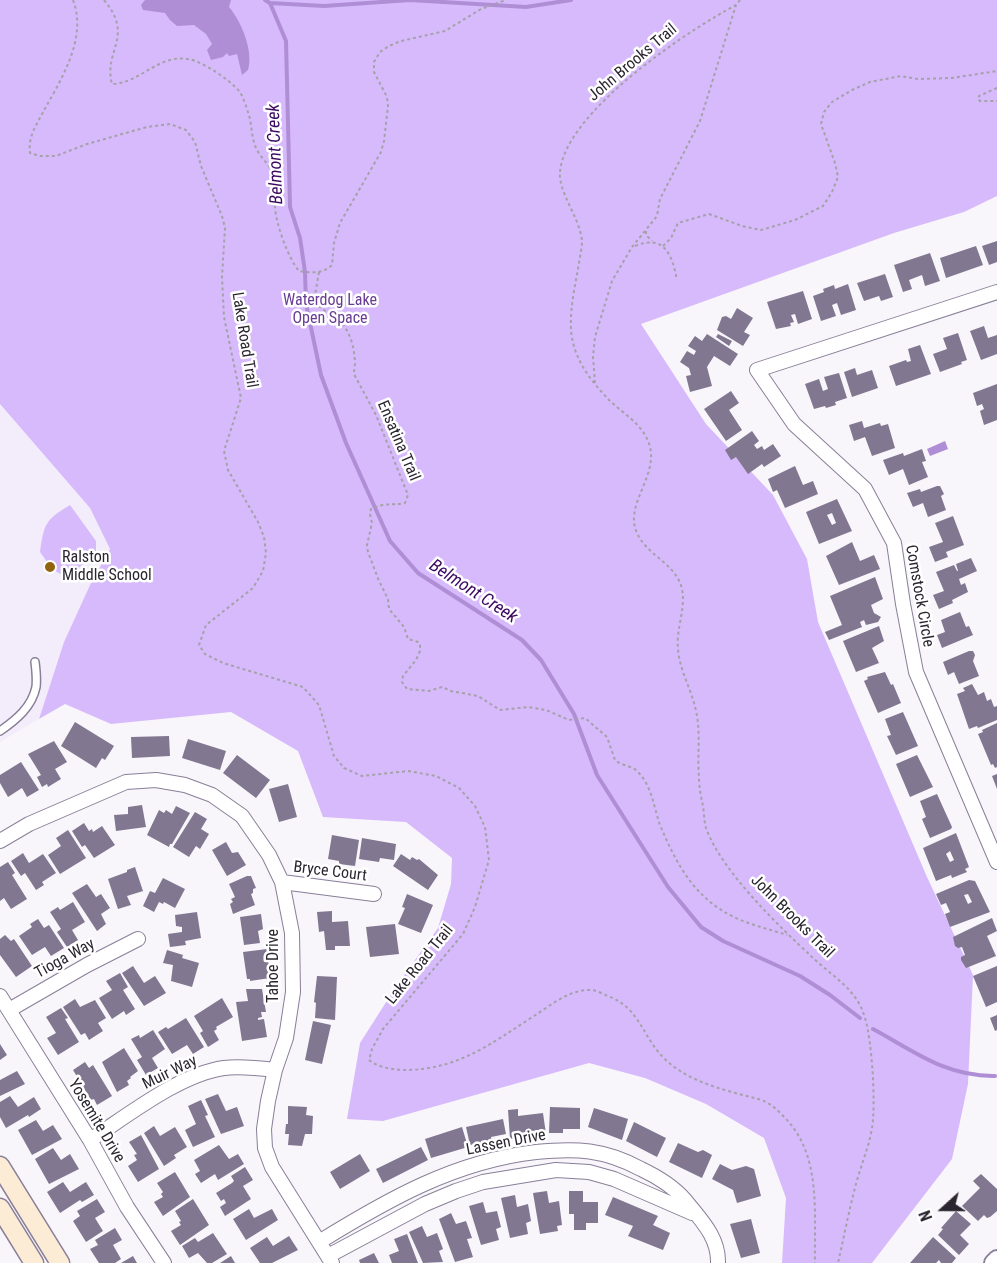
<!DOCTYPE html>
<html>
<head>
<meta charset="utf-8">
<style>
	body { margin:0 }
	#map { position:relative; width:997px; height:1263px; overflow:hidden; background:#f8f6fb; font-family:"Roboto Condensed",sans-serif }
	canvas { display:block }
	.north { position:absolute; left:913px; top:1179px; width:60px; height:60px; -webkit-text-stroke:4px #fff; paint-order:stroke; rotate:249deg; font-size:16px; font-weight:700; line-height:24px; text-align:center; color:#2a252f }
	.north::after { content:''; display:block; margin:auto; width:21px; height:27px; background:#2a252f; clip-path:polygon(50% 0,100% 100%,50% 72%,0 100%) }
</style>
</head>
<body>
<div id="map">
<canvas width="997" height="1263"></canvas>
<div class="north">N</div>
</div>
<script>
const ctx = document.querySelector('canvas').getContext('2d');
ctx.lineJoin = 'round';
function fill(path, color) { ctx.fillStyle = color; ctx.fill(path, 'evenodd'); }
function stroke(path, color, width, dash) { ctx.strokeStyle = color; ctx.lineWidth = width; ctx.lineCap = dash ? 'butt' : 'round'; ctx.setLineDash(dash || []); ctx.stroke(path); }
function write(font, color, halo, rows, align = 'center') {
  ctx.font = font + ' "Roboto Condensed",sans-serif'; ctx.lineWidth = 5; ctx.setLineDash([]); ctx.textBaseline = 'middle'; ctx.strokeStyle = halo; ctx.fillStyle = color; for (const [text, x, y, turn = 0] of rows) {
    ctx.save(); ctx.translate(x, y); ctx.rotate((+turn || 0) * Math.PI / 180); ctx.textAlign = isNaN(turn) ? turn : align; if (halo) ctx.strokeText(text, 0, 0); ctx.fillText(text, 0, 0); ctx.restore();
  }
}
fill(new Path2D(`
	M0,404L90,508L110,549L90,585L64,642L39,719L0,742Z`), '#f3edfb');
fill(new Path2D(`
	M0,0H997V196L964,212L894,233L641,324L706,424L773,495L807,559L818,622L927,877L973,975L968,1084L952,1159L872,1263H782L786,1198L764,1138L706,1104L645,1078L589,1063L383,1121L347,1119L360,1043L397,985L438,928L451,884L452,858L406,822L323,817L298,751L231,712L111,724L65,704L39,719L64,642L90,585L110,549L90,508L0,404Z
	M70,505L96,541V553L67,578L52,569L40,552C44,524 45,520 70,505Z`), '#d7bafc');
fill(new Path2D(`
	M145,0H231L229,7C241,21 254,51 248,70L242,75L237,54L229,56L227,53L223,57L211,60L207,50L212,44L206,34L194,25L177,26L170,20L165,13L143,10L141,5Z
	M945,441L948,449L930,456L927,449Z`), '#af8ed6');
stroke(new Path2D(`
	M265,0L270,3L286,41L290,207L300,238L305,272L306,304L321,375L346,443L390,541L418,573L522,640L541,660L574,714L597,775L668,887L701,927L723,941L800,976L830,995L860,1018
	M270,3L324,6L410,0L526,7L571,0
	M873,1029C914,1051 946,1077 995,1076`), '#af8ed6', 4);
fill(new Path2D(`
	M997,241V262L989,265L982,246Z
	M976,246L983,265L946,278L940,258Z
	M930,253L940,281L925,286L922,275L909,280L912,289L903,292L894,265Z
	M885,274L893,297L881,301L879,296L864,301L857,283Z
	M848,284L856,310L841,315L837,303L832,305L836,316L821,321L813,296L824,292L823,289L834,285L835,289Z
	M803,291L812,319L798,324L795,314L791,315L794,322L790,323L791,326L776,329L767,302Z
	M737,308L753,318L744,332L750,335L743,346L717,330L722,317L726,316L731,319Z
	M984,326L988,338L997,335V354L981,360L970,331Z
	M958,333L967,360L961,362L962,364L940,372L933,354L947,349L943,338Z
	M707,334L738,354L730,366L714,356L707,367L712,386L690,392L686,376L691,375L689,368L680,362L687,351L694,355L696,351L688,346L695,336L702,341Z
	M718,334L732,341L729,346L716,337Z
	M920,345L931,374L896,386L889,366L906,360L907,362L911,361L908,349Z
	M855,368L857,375L872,370L878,388L852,397L844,372Z
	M839,373L847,398L835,402L836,405L826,408L825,406L814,409L805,384L819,379L823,391L828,389L824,377Z
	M997,384V420L984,425L980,411L984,409L982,404L977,406L973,393Z
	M731,391L739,403L729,410L742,430L726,441L704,409Z
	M862,421L864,428L880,423L881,426L888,424L895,448L872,456L865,437L854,441L849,425Z
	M752,431L759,441L754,445L757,449L762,446L764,450L773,444L781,456L764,467L762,464L748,474L736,457L731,460L725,450Z
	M922,449L926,461L922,462L928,477L909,485L903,469L889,475L883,460L903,453L904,456Z
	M795,466L803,485L813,481L818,494L785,508L777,490L773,492L768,479Z
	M937,486H940L944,494L941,496L946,510L928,517L923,503L913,507L907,493L920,489L921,492Z
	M837,499L852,531L819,544L806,512ZM832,513L836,523L832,525L827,515Z
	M953,516L964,545L946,552L948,557L935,562L929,547L943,542L935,523Z
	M852,542L860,561L874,555L880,569L839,585L826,556Z
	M971,558L977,571L959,579L961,585L965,583L968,592L952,600L953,603L939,609L933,595L944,591L936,572L954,565L957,571H958L956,564Z
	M875,577L883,599L871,605L874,613L881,617L878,622L866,625L864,620L860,622L862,627L829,640L825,632L842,625L830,596Z
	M960,612L966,627L969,626L973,635L942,648L937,635L945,632L941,620Z
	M879,626L884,641L872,648L879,663L856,672L843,641Z
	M969,651H973L975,655L973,661L979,676L959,684L954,672L948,675L943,662Z
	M885,672L891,685L893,684L901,703L878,713L864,681L868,679L867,677Z
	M972,684L978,695L984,692L987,701L991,699L994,707L997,706V720L978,728L977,726L969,729L957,694L965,691L963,688Z
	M903,712L918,746L896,755L887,736L891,735L885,719Z
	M75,722L114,746L105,760L102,758L96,768L61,746Z
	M997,723V767L995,768L993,764L991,765L978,734L983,732L982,730Z
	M169,736L170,756L132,758L131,737Z
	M188,739L226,751L220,770L182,758Z
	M54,741L67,762L55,769L61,779L48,787L47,784L42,787L37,777L41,775L28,754Z
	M237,755L270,780L256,798L223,773Z
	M917,755L933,787L910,797L896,764Z
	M21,762L39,790L27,797L22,788L8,797L0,783V775Z
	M997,774V789L992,776Z
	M288,784L297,817L279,822L269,789Z
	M937,794L952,827L951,829L930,838L922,819L926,817L920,801Z
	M142,805L146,827L116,831L114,815L128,814V807Z
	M176,806L190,813L172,844H170L169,847L147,835L159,810L164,813L166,810L172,814Z
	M195,812L207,819L201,829L209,834L200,849L196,846L189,857L173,847Z
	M84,823L89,831L92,829L93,832L102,826L115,845L94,858L85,845L82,847L72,831Z
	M68,830L86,858L60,874L48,855L61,846L56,838Z
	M956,833L969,867L965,869L967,872L952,878L951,875L936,881L923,848ZM950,851L954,860L950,862L946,854Z
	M332,835L359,840L355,866L339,864V861L328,859Z
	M362,838L396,844L394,860L380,858L379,862L359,859Z
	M226,842L232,853L238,852L246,865L227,876L212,850Z
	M23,853L29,863L43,854L56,873L42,882L44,885L36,890L25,873L21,876L11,861Z
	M401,854L410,860L412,857L417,860L419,859L438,875L428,890L393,866Z
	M8,862L15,873L12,875L27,899L11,909L4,898L0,901V867Z
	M135,867L143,891L127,896L131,905L118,909L108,879L127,872V870Z
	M247,876H251L256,888L253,889V893L251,894L255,905L233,914L230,904L233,902L231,899L235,897L229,884Z
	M163,878L185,889L175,908L164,902L163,904L159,902L154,912L143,906L150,891L155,893Z
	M969,880L975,881L990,912L950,927L945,914L950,912L946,903L941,905L936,894ZM968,894L972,902L968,904L964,895Z
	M87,884L96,897L101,894L110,908L101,914L106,924L97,931L72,893Z
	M407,894L433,905L421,933L398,924L405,908L402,907Z
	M73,902L85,922L72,930L78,940L67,947L57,932L61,929L50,912L58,907L60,910Z
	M332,911V922L348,921L350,946H335V950H326L324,931L319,932L317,912Z
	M197,912L201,938L185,941L186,945L170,947L168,934L182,932V927L176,926L175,915Z
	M261,914L263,929L258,931L260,943L244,945L240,917Z
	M992,918L997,931L987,936L996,956L966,968L961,960V957L965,955L962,947L958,948L955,946L953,937Z
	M38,919L44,928L49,925L64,948L51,956L45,947L32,955L19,936L32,927L30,924Z
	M395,924L399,954L370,957L366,927Z
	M5,935L11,941L14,939L32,966L16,977L0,955V939Z
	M267,949L270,978L250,981V979H247L243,952Z
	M167,950L183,955L182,958L199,963L192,987L171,981L173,965L163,963Z
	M133,966L144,983L155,976L166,993L144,1006L122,973Z
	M997,966V1002L986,1007L973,976Z
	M120,973L128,987L123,990L135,1009L126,1015L124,1011L112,1019L99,998L112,990L106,981Z
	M317,976L337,977L335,1020L315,1018L316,1003L314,1002Z
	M246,989H262L266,1012H261L262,1017L258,1018V1020L264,1019L267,1037L242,1041L236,1002L248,1001Z
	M222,998L233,1017L216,1027L217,1029L214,1031L219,1040L208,1047L200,1033L203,1031L194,1016Z
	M75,999L80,1007L95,1000L106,1018L98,1023L103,1031L89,1040L85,1033L81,1035L63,1007Z
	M61,1008L68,1018L65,1019L79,1042L58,1055L47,1038L56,1033L46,1017Z
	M997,1015V1030L995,1031L990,1018Z
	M186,1018L204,1047L193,1054L187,1045L172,1054L158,1032L166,1027L168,1029Z
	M313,1021L331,1025L322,1064L305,1060Z
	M153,1030L165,1049L152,1058L158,1068L146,1075L137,1060L142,1057L131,1039L139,1035L140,1038Z
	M0,1044L7,1055L0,1060Z
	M124,1048L138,1071L130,1077L131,1078L127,1081L129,1085L117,1092L102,1062Z
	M85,1062L89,1068L93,1065L112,1096L97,1105L94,1099L91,1100L73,1070Z
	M17,1071L25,1084L0,1096V1080Z
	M218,1094L226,1111L237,1107L244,1126L221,1134L205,1099Z
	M10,1096L18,1107L34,1097L41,1109L29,1117L28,1115L6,1128L0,1117V1102Z
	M201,1100L208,1115L205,1116L215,1137L193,1147L185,1130L196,1124L188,1106Z
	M288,1106L307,1107L306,1115L313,1116L312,1134H305L302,1146L288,1145L289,1134H285L286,1124H288Z
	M550,1107L580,1108V1129H563V1133H549Z
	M594,1108L628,1119L622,1140L588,1127Z
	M518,1109V1116L543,1113L546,1134L523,1135V1137L510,1139L508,1110Z
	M503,1119L506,1134L491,1137L492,1141L470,1145L466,1127Z
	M36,1120L43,1131L53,1125L62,1139L32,1155L18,1130Z
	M634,1122L666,1138L657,1157L626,1141Z
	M154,1126L160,1136L175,1127L187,1147L174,1155L176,1158L164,1166L144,1133Z
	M462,1127L468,1147L431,1158L425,1139Z
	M141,1135L159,1169L138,1182L128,1166L137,1160L134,1155L137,1154L129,1142Z
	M678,1143L698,1152L703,1150L712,1155L702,1178L669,1162Z
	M219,1145L229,1159L238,1154L244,1164L218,1180L215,1174L201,1183L195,1174L200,1171L194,1160Z
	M421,1147L428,1160L383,1183L376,1169Z
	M53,1148L61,1160L70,1154L79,1169L49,1184L35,1159Z
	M360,1154L370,1171L340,1189L330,1172Z
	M720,1164L732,1170L746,1166L754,1169L761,1196L737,1203L733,1190L712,1179Z
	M245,1167L253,1180L243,1186L251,1199L225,1216L220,1207L226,1203L224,1199L221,1201L216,1193L232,1183L234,1181L231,1176Z
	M175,1172L190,1197L163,1216L154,1202L163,1197L161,1194L163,1192L157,1183Z
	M981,1174L997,1189V1211L990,1217L987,1218L984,1215L978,1221L962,1206L980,1188L973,1181Z
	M63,1182L70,1192L86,1182L94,1195L82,1202L80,1200L60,1213L47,1192Z
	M547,1191L549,1203L559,1201L562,1225L557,1226L558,1231L540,1234L533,1193Z
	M569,1191H583V1202H598V1223H586V1230H574V1214H569Z
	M515,1195L517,1207L528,1204L531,1221L526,1223L528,1234L510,1238L501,1198Z
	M613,1197L658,1216L653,1225L670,1233L663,1250L628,1236L633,1226L605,1215Z
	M97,1199L105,1212L95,1218L103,1231L86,1242L73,1221L80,1216L77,1211Z
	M193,1199L209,1225L180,1245L171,1231L181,1225L179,1222L181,1221L175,1211Z
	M483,1202L486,1213L497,1211L501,1227L496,1229L499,1240L481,1245L469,1206Z
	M249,1209L254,1218L272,1209L278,1220L246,1240L233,1219Z
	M956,1211L971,1224L960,1235L969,1244L959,1255L938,1235L943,1229L941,1228Z
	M451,1213L456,1224L466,1221L472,1238L467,1239L473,1257L455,1262L439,1219Z
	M751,1219L760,1253L741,1258L730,1224Z
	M422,1226L427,1237L437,1233L443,1249L439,1251L443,1262L423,1263L409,1232Z
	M115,1228L122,1240L113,1245L121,1259L115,1263H99L90,1249L98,1245L95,1240Z
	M213,1233L227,1254L212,1263H207L198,1253L189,1258L182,1246L195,1238L198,1242Z
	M407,1234L418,1263H392L389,1255L399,1251L394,1239Z
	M289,1236L298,1250L272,1263H260L250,1248L267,1237L273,1246Z
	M933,1237L956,1258L952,1263H941L939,1260L936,1263H910Z
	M374,1253L379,1263H360L359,1260Z
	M133,1256L137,1263H121Z
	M231,1256L235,1263H220Z`), '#817790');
const service = new Path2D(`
	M0,731C16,720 32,707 36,687C37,679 36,670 35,662`);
const minor = new Path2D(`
	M997,292L757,370L794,424L865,489L894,543L903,604L916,672L997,862
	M0,841L29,824L126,782L156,780L185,785L212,795L242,816L269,855L282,882L292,933L293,992L286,1038L275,1070L268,1101L264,1129L265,1148L272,1167L332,1263
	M282,882L374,894
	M0,996L90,1140L127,1207L164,1263
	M9,1010L87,965L138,939
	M90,1140C127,1116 180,1074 224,1068C241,1066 258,1068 275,1070
	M319,1242C387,1200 455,1161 536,1152C576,1148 604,1149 641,1169C658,1177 673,1186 685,1200C700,1219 719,1237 718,1263
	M328,1256L425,1204L456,1191L483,1182L556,1170L589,1172L614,1179L692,1213`);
const tertiary = new Path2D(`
	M993,1263L997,1259`);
const secondary = new Path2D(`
	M0,1166L60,1263
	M0,1208L34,1263`);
stroke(service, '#897f98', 10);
stroke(minor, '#897f98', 16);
stroke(tertiary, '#897f98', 20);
stroke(secondary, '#897f98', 21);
stroke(new Path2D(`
	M73,0C88,39 60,81 42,114C35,127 28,138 30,153L40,156H56L87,144L147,127L170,124L186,130L195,142L201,166L222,216L225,228L222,277L224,317L241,398L224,451L228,470L258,522L264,537L266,553L263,571L253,588L206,625L199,645L205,654L223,663L303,687L319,705L334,756L344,768L362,776L408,771L436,776L459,788L475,806L485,827L489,860L475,907L463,934L383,1029L372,1049L369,1060C379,1068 394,1070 407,1070C459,1069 492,1043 534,1016C551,1005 570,989 591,990C596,990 603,994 608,996C642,1009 642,1039 667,1061C691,1083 728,1091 758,1099C769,1102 777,1109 784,1117C822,1154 814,1214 815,1263
	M104,0C135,37 103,50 112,84C141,83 158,54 188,59C202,61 230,80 239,91C243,96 246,106 248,112C252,123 251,137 256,148C261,159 272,166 275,179C276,188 274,198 275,207C276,224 288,258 299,271C311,273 323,274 332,265L334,243L340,223L381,152L384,141L388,106L387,97L374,72V62L380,52L389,46L401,41L445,31L481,9L506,0
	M740,0L736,5C687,31 565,112 560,172C558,192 580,218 582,241C582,248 580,256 579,263C574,294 564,328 578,357C584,372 597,387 608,399C621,412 641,423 648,441C662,473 623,504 637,533C647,556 676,563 682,589C686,609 676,628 678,648C679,670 692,690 696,711C701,733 697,755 699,777C699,787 701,797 703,806C704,813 704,821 706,828C722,872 779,926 813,958C833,977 857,989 865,1018C872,1040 876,1105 872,1128C869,1147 861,1165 856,1184C849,1210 844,1237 838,1263
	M997,88L979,96L978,99L980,101H997
	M646,231V235L652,241
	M635,246C664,234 672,254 677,280
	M663,246L671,238L678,223L709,214L742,226L761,230L795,220L823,206L832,192L838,177L835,163L821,124L824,112L832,102L852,90L870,82L901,76L918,79L952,78L997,71
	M319,272L314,301C321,311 333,313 341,322C351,334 354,347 355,362C355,368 353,370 355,376L376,415L408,495L405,503C391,506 385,502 371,509L370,514L372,523L367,545L368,552L379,581L388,599L389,609L404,627L408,639L418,642L420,645V651L416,660L403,676L402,682L407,689L429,691L442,687L451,691L478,696L500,710L528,707L546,710L569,720L585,718L607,737L615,760C622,766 634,766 639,773C652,787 654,808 660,825C676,863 694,898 734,917C750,925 769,929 787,935
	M595,383L593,357L595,337L612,281L632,247L657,216L660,199L700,121L736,5`), '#a4a1a8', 2, [3, 3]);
stroke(service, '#fff', 7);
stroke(minor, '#fff', 14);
stroke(tertiary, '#fff', 16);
stroke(secondary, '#fcecd6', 18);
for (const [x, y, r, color] of [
	[50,567,6,"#91630e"]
]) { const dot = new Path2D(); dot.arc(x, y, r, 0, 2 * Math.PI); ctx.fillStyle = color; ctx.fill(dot); stroke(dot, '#fff', 2); }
write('16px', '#2a252f', '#fff', [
	["John Brooks Trail",633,63,-40],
	["Lake Road Trail",244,340,81],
	["Ensatina Trail",398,441,67],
	["Comstock Circle",919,596,80],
	["Bryce Court",330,872,7],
	["John Brooks Trail",792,917,45],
	["Tioga Way",65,959,-29],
	["Lake Road Trail",420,965,-51],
	["Tahoe Drive",274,966,-90],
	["Muir Way",170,1073,-26],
	["Yosemite Drive",96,1121,59],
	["Lassen Drive",506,1143,-11]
]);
write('16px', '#673c92', '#fff', [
	["Waterdog Lake",330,301],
	["Open Space",330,319]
]);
write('16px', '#2a252f', '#fff', [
	["Ralston",62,558],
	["Middle School",62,576]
], 'left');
write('italic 18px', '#3c0961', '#fff', [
	["Belmont Creek",276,154,-92],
	["Belmont Creek",473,592,33]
]);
</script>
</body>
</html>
